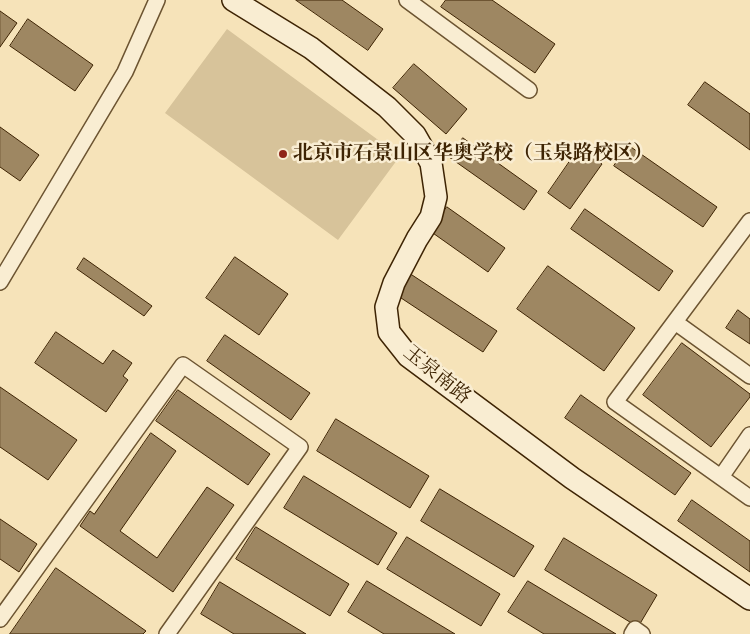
<!DOCTYPE html>
<html>
<head>
<meta charset="utf-8">
<style>
	body { margin:0 }
	canvas { display:block; background:#f6e3b9 }
</style>
</head>
<body>
<canvas width="750" height="634"></canvas>
<script>
const ctx = document.querySelector('canvas').getContext('2d');
ctx.lineJoin = 'round';
function fill(path, color) { ctx.fillStyle = color; ctx.fill(path, 'evenodd'); }
function stroke(path, color, width, dash) { ctx.strokeStyle = color; ctx.lineWidth = width; ctx.lineCap = dash ? 'butt' : 'round'; ctx.setLineDash(dash || []); ctx.stroke(path); }
function write(font, color, halo, rows, align = 'center') {
  ctx.font = font + ' "EB Garamond","Noto Serif SC",serif'; ctx.lineWidth = 5; ctx.setLineDash([]); ctx.textBaseline = 'middle'; ctx.strokeStyle = halo; ctx.fillStyle = color; for (const [text, x, y, turn = 0] of rows) {
    ctx.save(); ctx.translate(x, y); ctx.rotate((+turn || 0) * Math.PI / 180); ctx.textAlign = isNaN(turn) ? turn : align; if (halo) ctx.strokeText(text, 0, 0); ctx.fillText(text, 0, 0); ctx.restore();
  }
}
fill(new Path2D(`
	M227,29L400,156L338,240L165,113Z`), '#d7c39a');
const building = new Path2D(`
	M296,0H342L383,29L368,50Z
	M446,0H492L555,44L535,73L441,7Z
	M0,11L17,23L0,47Z
	M28,19L93,65L75,91L10,46Z
	M414,64L467,109L446,134L393,88Z
	M705,82L750,114V150L688,105Z
	M0,127L39,155L20,181L0,167Z
	M463,138L537,191L524,210L449,157Z
	M628,145L717,207L703,227L614,166Z
	M579,148L602,164L570,209L548,193Z
	M447,207L505,248L488,272L430,231Z
	M585,209L673,271L659,291L571,229Z
	M235,257L288,294L259,335L206,298Z
	M84,258L152,306L144,316L77,269Z
	M548,266L635,328L604,371L517,309Z
	M409,273L497,331L483,352L395,294Z
	M738,310L750,319V344L726,328Z
	M56,332L103,364L113,350L132,363L123,376L128,380L106,412L35,363Z
	M225,335L310,393L291,420L207,361Z
	M682,343L750,394V397L711,447L643,395Z
	M0,387L77,440L48,480L0,447Z
	M178,390L270,454L248,485L156,421Z
	M581,395L691,473L675,495L565,418Z
	M336,419L429,476L410,508L317,451Z
	M151,433L176,451L120,531L157,558L207,487L234,505L173,592L80,526L90,511L94,514Z
	M304,476L397,533L378,565L284,508Z
	M440,489L534,546L514,577L421,521Z
	M692,500L750,541V572L678,521Z
	M0,519L37,544L19,572L0,559Z
	M256,527L349,584L330,616L236,559Z
	M407,537L500,594L481,626L387,569Z
	M564,538L657,595L638,627L545,570Z
	M56,568L146,631L143,634H10Z
	M367,581L455,634H384L348,612Z
	M528,581L616,634H544L508,612Z
	M220,582L306,634H234L201,614Z`);
fill(building, '#9e8762');
stroke(building, '#3e2404', 1);
const street = new Path2D(`
	M407,0L529,90
	M750,221L615,402L750,498
	M0,282L125,72L157,0
	M675,322L750,376
	M721,477L750,435
	M0,619L183,365L300,447L167,634
	M632,634L635,629L642,634`);
const secondary = new Path2D(`
	M233,0L311,48L387,107L415,135L431,163L436,197L431,217L417,239L394,283L386,307L389,332L408,356L572,478L750,599`);
stroke(street, '#6c5431', 18);
stroke(secondary, '#3e2404', 24);
stroke(street, '#f9edd2', 15);
stroke(secondary, '#f9edd2', 21);
for (const [x, y, r, color] of [
	[283,154,5,"#8f2418"]
]) { const dot = new Path2D(); dot.arc(x, y, r, 0, 2 * Math.PI); ctx.fillStyle = color; ctx.fill(dot); stroke(dot, '#f9edd2', 2); }
write('bold 20px', '#3e2404', '#f9edd2', [
	["北京市石景山区华奥学校（玉泉路校区）",293,154]
], 'left');
write('20px', '#3e2404', '#f9edd2', [
	["玉泉南路",437,375,39]
]);
</script>
</body>
</html>
